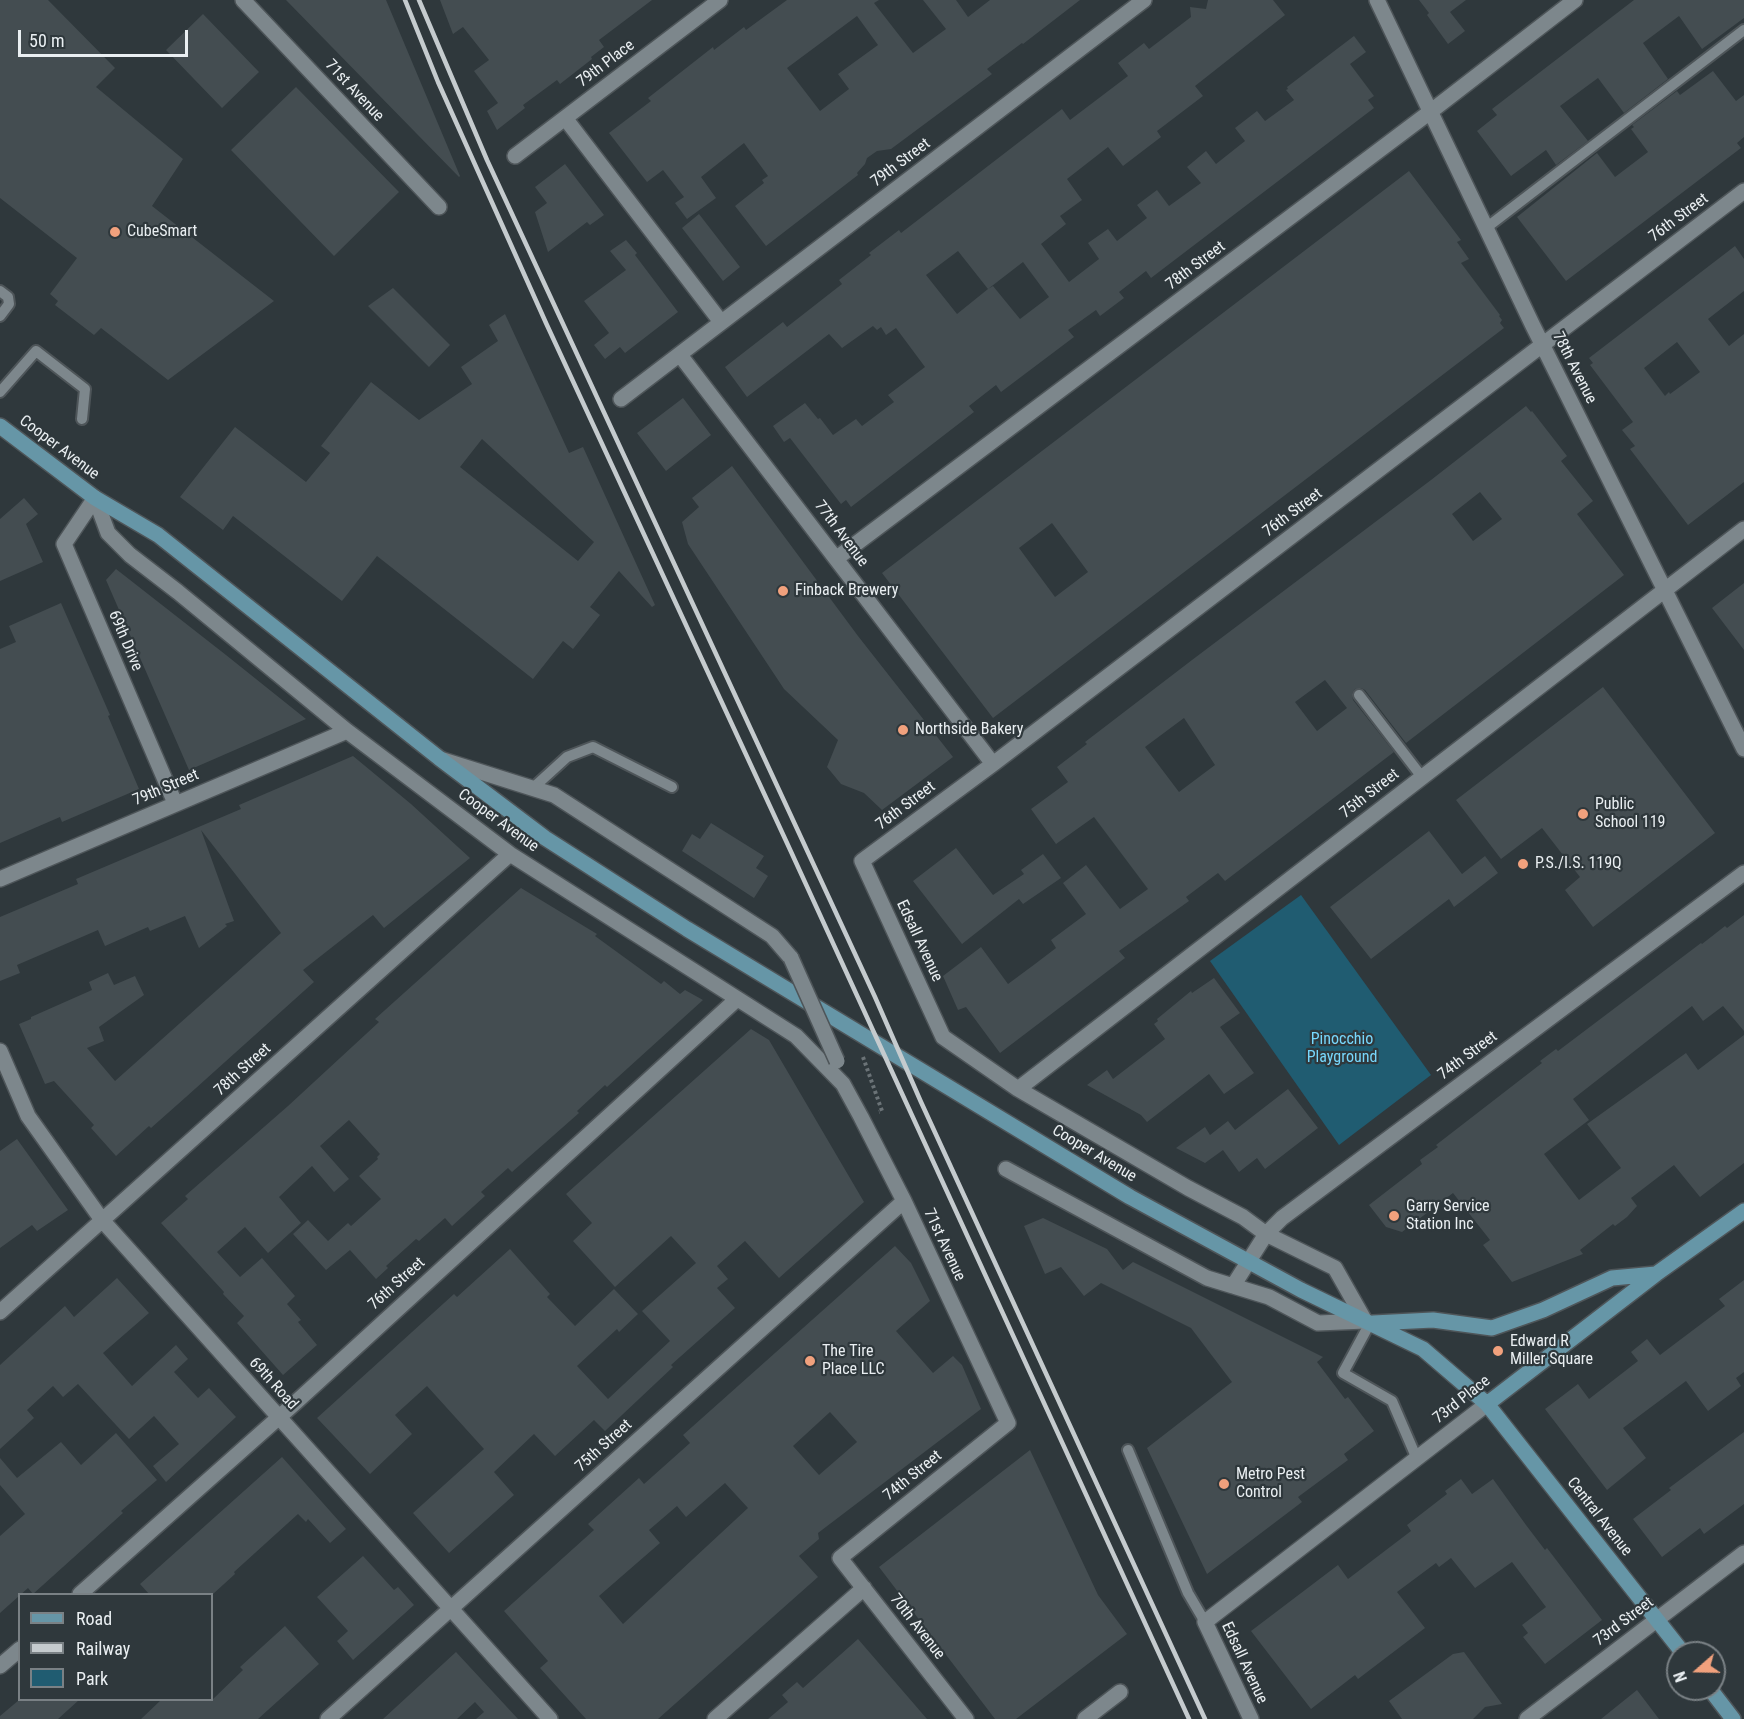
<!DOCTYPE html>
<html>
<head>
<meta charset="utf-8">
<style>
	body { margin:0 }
	#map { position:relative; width:1744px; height:1719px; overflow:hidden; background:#2f383c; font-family:"Roboto Condensed",sans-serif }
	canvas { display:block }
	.legend { position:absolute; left:18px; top:1593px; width:195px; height:108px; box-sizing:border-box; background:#2f383c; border:2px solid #7a8185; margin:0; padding:8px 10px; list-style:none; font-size:18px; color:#eaeff2 }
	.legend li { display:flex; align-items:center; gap:12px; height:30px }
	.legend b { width:30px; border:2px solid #7a8185 }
	.north { position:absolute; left:1666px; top:1641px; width:60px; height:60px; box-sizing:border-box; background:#2f383c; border:2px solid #7a8185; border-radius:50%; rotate:250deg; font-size:16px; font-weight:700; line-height:24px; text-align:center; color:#eaeff2 }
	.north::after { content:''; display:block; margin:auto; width:21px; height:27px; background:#f1a17d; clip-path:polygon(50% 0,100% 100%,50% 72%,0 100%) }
	.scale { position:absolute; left:18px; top:30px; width:170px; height:27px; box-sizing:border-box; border:3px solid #eaeff2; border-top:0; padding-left:8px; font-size:18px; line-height:21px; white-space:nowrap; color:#eaeff2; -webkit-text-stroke:4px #2f383c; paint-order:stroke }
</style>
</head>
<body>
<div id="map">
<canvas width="1744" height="1719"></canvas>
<ul class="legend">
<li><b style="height:8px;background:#6696a7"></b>Road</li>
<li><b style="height:8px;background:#c5cbce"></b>Railway</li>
<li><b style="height:16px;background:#205c71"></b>Park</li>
</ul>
<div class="north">N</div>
<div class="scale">50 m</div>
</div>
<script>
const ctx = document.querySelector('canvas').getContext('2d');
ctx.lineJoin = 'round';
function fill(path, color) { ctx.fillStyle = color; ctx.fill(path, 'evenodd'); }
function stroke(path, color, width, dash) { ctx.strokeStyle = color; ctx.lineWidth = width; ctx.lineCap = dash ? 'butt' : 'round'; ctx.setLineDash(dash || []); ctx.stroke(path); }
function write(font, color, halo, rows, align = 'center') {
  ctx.font = font + ' "Roboto Condensed",sans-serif'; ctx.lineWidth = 4.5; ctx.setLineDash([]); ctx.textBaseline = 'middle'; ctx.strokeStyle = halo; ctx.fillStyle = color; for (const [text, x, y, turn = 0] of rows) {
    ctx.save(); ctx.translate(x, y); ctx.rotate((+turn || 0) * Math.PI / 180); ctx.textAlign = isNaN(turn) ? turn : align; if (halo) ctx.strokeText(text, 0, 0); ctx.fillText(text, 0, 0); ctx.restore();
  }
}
fill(new Path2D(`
	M1301,895L1431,1075L1339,1145L1210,961Z`), '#205c71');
fill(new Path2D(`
	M0,0H48L115,68L96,87L183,159L152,206L274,301L168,380L101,328L94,335L55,305L58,301L50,294L77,258L0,198Z
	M286,0H386L460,176L459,177Z
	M440,0H652L599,40L604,47L591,57L592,59L560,84L557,80L523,105L525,108L497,130L487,111L498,103L474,71L489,60L463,27L453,34Z
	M787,0H879L874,3L913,53L946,29L923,0H956L968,17L990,0H1080L1023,44L1022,43L987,69L992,74L891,149L877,151L867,158L865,164L857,173L858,175L766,246L735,206L764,183L762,180L768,176L744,143L701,177L716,198L687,219L675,203L684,197L663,170L647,182L609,133L651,101L648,98L713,47L714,50L744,27L746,30ZM857,16L878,45L838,74L849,89L820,111L787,68Z
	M1208,0H1273L1285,15L1195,86L1203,96L1157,131L1161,137L1123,166L1108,147L1067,179L1082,200L1060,216L1066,224L1041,244L1069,282L1099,259L1088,243L1108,229L1117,241L1147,218L1137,205L1157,190L1169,206L1201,183L1187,167L1206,151L1216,164L1245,141L1235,128L1257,111L1265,121L1294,100L1286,90L1288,89L1287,87L1354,36L1366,52L1350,64L1374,96L1368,100L1374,108L1151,278L1146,271L1119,292L1124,298L1100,316L1096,310L1068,330L1074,337L1001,392L996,385L969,406L974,412L851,507L846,500L841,504L790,438L784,442L773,426L805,403L818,419L820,418L833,435L856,419L862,426L894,402L888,395L925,367L896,328L886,335L881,327L877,330L873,326L842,348L829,334L747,397L725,367L783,322L787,327L842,284L839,280L871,255L869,253L899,230L901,233L1062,109L1070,120L1128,76L1118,63L1144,43L1149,49L1191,17L1190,7L1206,9ZM958,251L988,289L957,314L926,275ZM1023,262L1049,297L1020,319L993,286L988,289Z
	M1419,0H1466L1450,12L1465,31L1448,44L1427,15L1429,13Z
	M1634,0H1744V18L1702,49L1679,16L1643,43L1668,79L1624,113L1598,78L1560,106L1588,141L1556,165L1546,150L1511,176L1477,131L1497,115L1492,109Z
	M203,14L259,72L222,108L166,50Z
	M1713,71L1736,101L1744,95V137L1737,143L1741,148L1566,281L1517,217L1597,153L1615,177L1648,152L1631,129L1634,127L1632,125L1677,91L1680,95Z
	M296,87L399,192L334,256L231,150Z
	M565,164L604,215L590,225L587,222L548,252L535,212L547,203L535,187Z
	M1409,171L1461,240L1457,242L1469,259L1461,263L1500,315L1499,316L1502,320L1500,323L1504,328L993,718L882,573ZM1052,523L1088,572L1055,597L1019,548Z
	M699,214L740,267L723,281L682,228Z
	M626,240L637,253L635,255L678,312L625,353L620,347L605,359L594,345L609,333L584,301L626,270L610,251Z
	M1735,246L1744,259V291L1708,319L1729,346L1744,334V482L1688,525L1630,449L1635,446L1622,430L1633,422L1590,365L1593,363L1589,358ZM1677,342L1700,372L1670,394L1669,392L1665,396L1644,368Z
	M393,288L450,345L429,367L368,306Z
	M505,314L569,453L583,447L655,605L652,607L619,571L590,607L600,615L573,649L563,641L533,679L377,556L342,601L233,516L223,530L180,497L235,427L306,482L330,453L321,446L371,382L419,420L472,384L461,367L498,341L489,325ZM482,439L594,542L578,561L460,467Z
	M683,398L711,435L666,471L637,433Z
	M1526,406L1531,412L1532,411L1567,456L1561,461L1593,501L1577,514L1624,575L1406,743L1365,690L1361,688L1355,689L1352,693L1353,700L1394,752L1225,881L1218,873L1186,897L1189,901L1119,951L1125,958L1000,1053L966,1007L958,1010L943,976L981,947L1008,984L1035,964L1056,948L1051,940L1086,914L1063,883L1086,865L1120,909L1148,889L1094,817L1056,844L1031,809L1068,782L1057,767L1087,744L1085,742L1192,660L1431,480ZM1480,492L1502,519L1473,541L1452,514ZM1325,680L1347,708L1317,731L1295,702ZM1184,718L1215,765L1179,792L1145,747Z
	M732,466L858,636L953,757L882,810L864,793L841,784L827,767L838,740L784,689L688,544L682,522L699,507L692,498Z
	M24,498L38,514L26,524L43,562L0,581V519Z
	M116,569L226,655L306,719L189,770L106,580Z
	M1744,583V650L1712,608Z
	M61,603L110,715L108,716L139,789L62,822L60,817L0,843V649L16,642L9,626Z
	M1603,687L1715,833L1593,927L1565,890L1580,877L1542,828L1501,859L1456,800Z
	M353,756L411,804L470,858L384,928L373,915L303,970L314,982L186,1097L151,1128L149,1126L116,1156L91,1128L94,1125L54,1081L45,1084L19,1024L31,1019V1017L92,990L89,982L108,973L114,985L135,976L144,995L99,1027L104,1041L87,1048L115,1081L281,933L201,830L234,921L225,924L227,926L199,948L185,916L150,931L148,927L105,946L98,930L17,965L20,973L0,981V917L78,884L76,879L241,809L239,805Z
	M711,823L764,856L756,868L768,876L754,898L682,851L692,834L700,839Z
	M1429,831L1462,874L1485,856L1498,873L1454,907L1449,899L1371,959L1330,907Z
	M956,848L993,895L1024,874L1021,870L1043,854L1061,878L1023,904L1019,899L962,944L913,881Z
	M521,888L597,934L595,936L661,984L664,981L680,994L685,990L703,1000L607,1087L605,1085L577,1111L579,1113L512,1172L508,1168L481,1192L485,1196L452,1226L445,1218L419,1241L416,1239L386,1266L388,1268L376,1279L350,1250L326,1270L293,1234L308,1220L328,1241L348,1223L351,1226L381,1199L359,1176L378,1159L377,1157L380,1154L349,1120L320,1146L349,1179L334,1192L312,1166L279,1197L301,1223L268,1253L245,1227L217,1252L240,1277L262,1258L295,1296L287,1304L301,1320L298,1322L317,1345L283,1375L237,1323L244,1316L223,1294L224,1292L161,1223L188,1199L185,1196L288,1106L379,1022L375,1019Z
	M1744,915V1031L1723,1006L1703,1021L1692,1006L1573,1099L1589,1120L1544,1154L1579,1200L1621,1168L1587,1124L1686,1053L1698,1070L1744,1035V1163L1700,1197L1674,1165L1631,1198L1637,1206L1627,1217L1615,1226L1613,1224L1580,1250L1583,1254L1512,1282L1483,1245L1490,1240L1453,1193L1402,1232L1386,1227L1369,1205L1422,1164L1420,1160L1438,1147L1436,1145L1542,1063L1540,1061L1556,1049L1558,1051L1701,943L1702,944L1725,926L1727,928Z
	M1214,978L1240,1013L1220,1027L1254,1073L1224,1094L1209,1074L1147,1122L1141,1115L1087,1085L1107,1070L1113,1079L1165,1039L1154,1024L1158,1021L1157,1019L1191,991L1192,993Z
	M751,1029L769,1040L864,1202L779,1278L745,1241L717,1266L728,1279L717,1288L735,1308L671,1365L673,1367L605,1431L594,1420L555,1456L534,1434L494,1472L514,1495L449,1553L413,1513L484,1449L427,1386L395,1415L412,1434L370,1474L317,1418L454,1294L457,1297L510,1249L550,1294L547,1297L575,1326L614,1289L638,1314L619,1332L617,1329L577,1366L608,1399L670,1341L642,1311L696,1263L671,1236L615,1287L573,1241L592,1223L566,1194Z
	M1288,1089L1318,1128L1265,1169L1257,1158L1239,1172L1223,1150L1205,1163L1176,1148L1205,1127L1210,1135L1228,1121L1235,1130Z
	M17,1139L68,1210L37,1231L32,1225L0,1248V1151Z
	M1043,1218L1107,1249L1123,1270L1133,1262L1323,1357L1317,1362L1345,1399L1348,1397L1374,1431L1344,1454L1348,1460L1298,1497L1302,1502L1207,1574L1147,1448L1232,1382L1191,1328L1101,1283L1084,1296L1061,1267L1045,1274L1024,1226Z
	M895,1246L911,1263L930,1301L896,1331L933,1373L953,1356L962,1365L981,1409L818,1533L819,1539L799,1556L818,1577L658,1719H586L540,1668L548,1661L504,1611L594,1530L588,1524L639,1478L644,1484L690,1443L683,1435ZM830,1412L857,1442L819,1475L793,1446ZM725,1483L748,1508L623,1624L599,1596L660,1543L649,1530L677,1506L686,1517Z
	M117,1278L149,1313L103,1353L132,1386L176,1345L188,1359L174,1372L198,1398L209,1388L236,1417L166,1482L153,1466L179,1444L154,1416L129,1439L78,1384L63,1397L53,1386L27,1410L34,1418L0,1449V1365L65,1306L74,1317Z
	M1744,1280V1372L1736,1378L1741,1386L1708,1411L1686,1381L1623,1428L1646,1458L1607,1490L1545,1409L1578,1384L1589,1399L1638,1361L1631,1352L1647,1339L1660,1355L1725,1306L1719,1299Z
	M1744,1432V1504L1704,1534L1700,1528L1662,1557L1633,1519L1671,1490L1669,1488Z
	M116,1433L157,1480L121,1511L123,1513L33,1594L28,1588L0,1613V1536L25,1514L0,1485V1458L17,1478L61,1442L81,1465Z
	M1030,1450L1098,1595L1127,1634L1016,1719H995L879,1567Z
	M282,1457L346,1529L330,1543L308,1519L306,1522L298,1514L234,1572L235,1574L213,1594H149L140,1584Z
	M1461,1479L1472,1494L1493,1479L1526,1525L1545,1550L1547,1548L1602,1620L1545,1664L1523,1637L1528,1633L1522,1625L1546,1607L1512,1562L1475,1588L1451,1558L1439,1567L1436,1563L1397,1592L1425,1628L1358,1679L1355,1675L1311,1709L1251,1631L1338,1565L1348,1579L1411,1531L1407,1525L1447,1494L1445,1491Z
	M363,1556L394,1590L398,1587L414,1605L353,1660L337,1641L348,1631L317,1597Z
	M285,1626L319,1664L258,1719H141L161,1700H212L243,1670L240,1667Z
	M858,1639L927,1719H768L788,1702L782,1695L797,1682L803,1688Z
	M456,1652L518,1719H476L484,1712L475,1702L457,1719H383Z
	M1464,1652L1502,1704L1485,1707L1473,1719H1402L1389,1701L1453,1654Z
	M1637,1690L1659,1719H1601Z
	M19,1700H79L58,1719H0V1716Z`), '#444d51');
const service = new Path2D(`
	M1486,228L1744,30
	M0,291L8,297L9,304L0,316
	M0,392L36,351L85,389L82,419
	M1359,695L1422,777
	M533,788L567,757L593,747L672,787
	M1370,1323L1343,1373L1392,1401L1417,1459
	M1128,1450L1188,1593L1205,1622`);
const minor = new Path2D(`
	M243,0L439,207
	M1377,0L1533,326L1744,749
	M565,118L721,322
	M515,156L720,0
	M680,355L993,764
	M621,399L1144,0
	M95,498L108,533L130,555L178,592L347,731L510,854L796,1036L843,1084L861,1117L904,1201L1008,1423L840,1558L966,1719
	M95,498L64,544L175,803
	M837,558L1430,112L1575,0
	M443,760L554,795L772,936L791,958
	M0,879L347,731
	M0,1051L28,1116L102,1220L550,1719
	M1018,1089L1744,529
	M1006,1169L1207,1278L1269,1297L1318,1323L1365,1321L1335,1268L1266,1234L1243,1217L1188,1188L1018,1089L943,1037L862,861L993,764L1744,191
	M1233,1286L1266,1234L1282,1218L1744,873
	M0,1312L510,854
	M80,1594L295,1403L737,999
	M0,1666L20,1649
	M328,1719L904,1201
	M715,1719L864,1588
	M1085,1719L1120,1692
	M1251,1719L1205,1622L1487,1404
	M1527,1719L1744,1553`);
const secondary = new Path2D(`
	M0,426L95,498L158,535L439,758L545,838L687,929L1130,1197L1301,1290L1423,1349L1487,1404L1683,1653
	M1373,1323L1433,1320L1492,1328L1543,1310L1612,1278L1656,1274
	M1487,1404L1656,1274L1744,1211
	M1710,1689L1733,1719`);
stroke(service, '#4e5559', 14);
stroke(minor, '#4e5559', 18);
stroke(secondary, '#4e5559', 18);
stroke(new Path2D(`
	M863,1057L882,1111L879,1112`), '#6b7377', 4, [3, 3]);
stroke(service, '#7d878c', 10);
stroke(minor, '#7d878c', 15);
stroke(secondary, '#6696a7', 15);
stroke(new Path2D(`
	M405,0L438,82L546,323L787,843L1189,1719
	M419,0L487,160L875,997L921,1102L1205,1719`), '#c5cbce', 4.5);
const minorBridge = new Path2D(`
	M791,958L837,1061`);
stroke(minorBridge, '#4e5559', 18, []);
stroke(minorBridge, '#7d878c', 15);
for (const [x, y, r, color] of [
	[115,232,6,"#f1a17d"],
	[783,591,6,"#f1a17d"],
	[903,730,6,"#f1a17d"],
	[1583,814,6,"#f1a17d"],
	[1523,864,6,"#f1a17d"],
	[1394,1216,6,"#f1a17d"],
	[1498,1351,6,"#f1a17d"],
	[810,1361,6,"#f1a17d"],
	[1224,1484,6,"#f1a17d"]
]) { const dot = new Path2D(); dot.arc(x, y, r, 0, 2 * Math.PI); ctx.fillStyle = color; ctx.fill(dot); stroke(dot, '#2f383c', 2); }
write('16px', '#eaeff2', '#2f383c', [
	["79th Place",606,64,-37],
	["71st Avenue",354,91,47],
	["79th Street",901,163,-37],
	["76th Street",1679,218,-37],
	["78th Street",1196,266,-37],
	["78th Avenue",1574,368,63],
	["Cooper Avenue",59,448,37],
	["76th Street",1293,513,-37],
	["77th Avenue",841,534,53],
	["69th Drive",125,641,67],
	["79th Street",166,788,-23],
	["75th Street",1370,794,-38],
	["76th Street",906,806,-37],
	["Cooper Avenue",498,821,36],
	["Edsall Avenue",919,941,65],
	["74th Street",1468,1056,-37],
	["78th Street",243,1070,-42],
	["Cooper Avenue",1094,1154,31],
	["71st Avenue",944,1245,65],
	["76th Street",397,1284,-42],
	["69th Road",273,1384,48],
	["73rd Place",1462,1400,-38],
	["75th Street",604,1446,-42],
	["74th Street",913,1476,-39],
	["Central Avenue",1599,1517,52],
	["73rd Street",1624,1622,-37],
	["70th Avenue",917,1627,52],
	["Edsall Avenue",1244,1663,65]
]);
write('16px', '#eaeff2', '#2f383c', [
	["CubeSmart",127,232],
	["Finback Brewery",795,591],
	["Northside Bakery",915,730],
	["Public",1595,805],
	["School 119",1595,823],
	["P.S./I.S. 119Q",1535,864],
	["Garry Service",1406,1207],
	["Station Inc",1406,1225],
	["Edward R",1510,1342],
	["Miller Square",1510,1360],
	["The Tire",822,1352],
	["Place LLC",822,1370],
	["Metro Pest",1236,1475],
	["Control",1236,1493]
], 'left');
write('16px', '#77d7fc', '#2f383c', [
	["Pinocchio",1342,1040],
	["Playground",1342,1058]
]);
</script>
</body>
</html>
